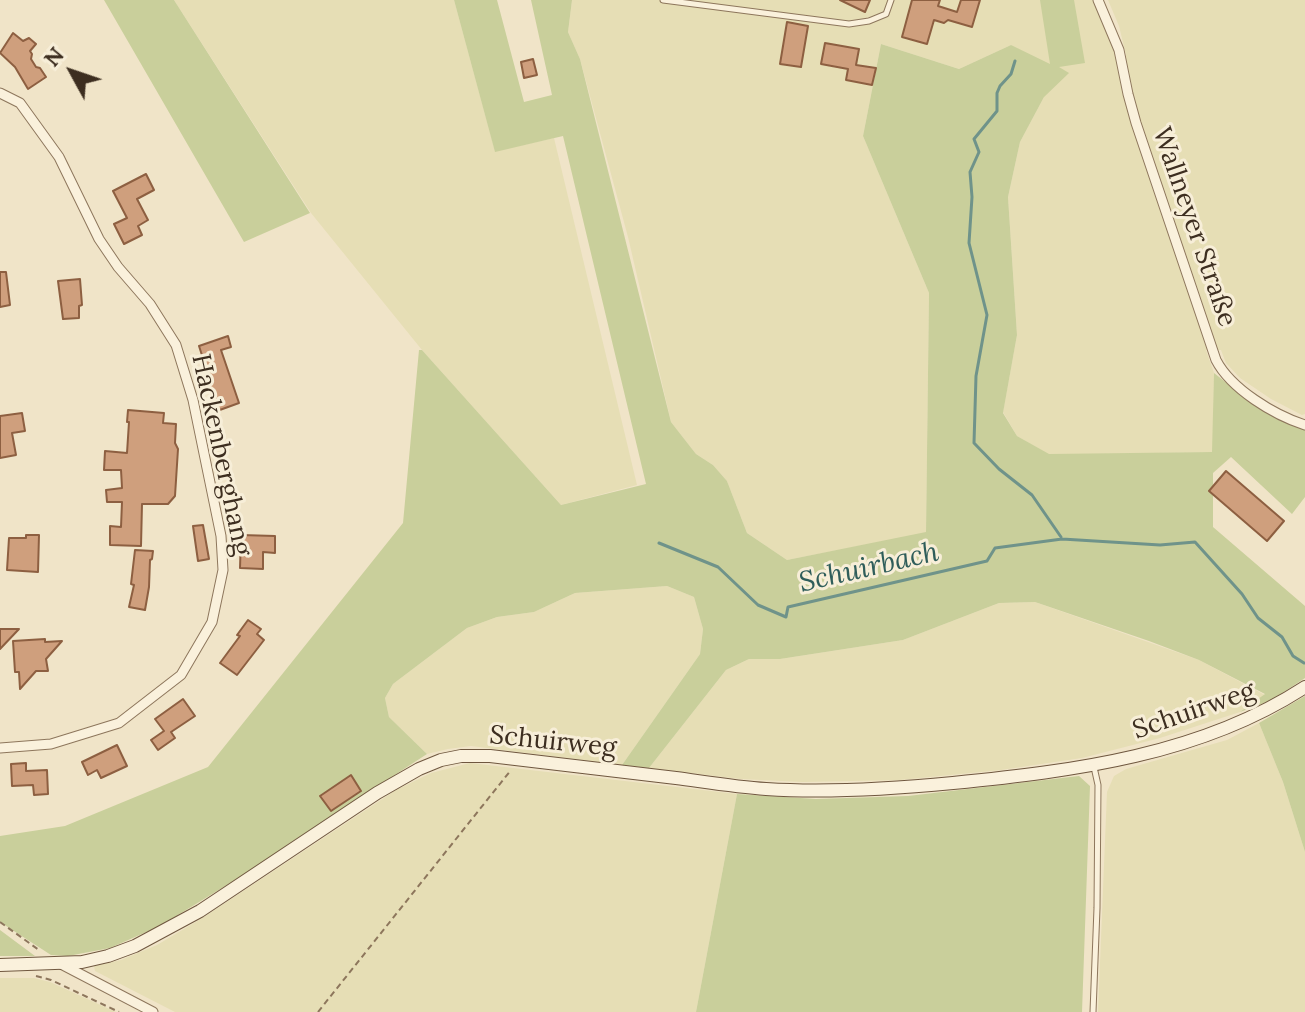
<!DOCTYPE html>
<html>
<head>
<meta charset="utf-8">
<style>
	body { margin:0 }
	#map { position:relative; width:1305px; height:1012px; overflow:hidden; background:#f0e4c8; font-family:Lora,serif }
	canvas { display:block }
	.north { position:absolute; left:32px; top:32px; width:80px; height:80px; -webkit-text-stroke:6px #f7eed8; paint-order:stroke; rotate:310deg; font-size:22px; font-weight:700; line-height:32px; text-align:center; color:#3d2e20 }
	.north::after { content:''; display:block; margin:auto; width:28px; height:36px; background:#3d2e20; clip-path:polygon(50% 0,100% 100%,50% 72%,0 100%) }
</style>
</head>
<body>
<div id="map">
<canvas width="1305" height="1012"></canvas>
<div class="north">N</div>
</div>
<script>
const ctx = document.querySelector('canvas').getContext('2d');
ctx.lineJoin = 'round';
function fill(path, color) { ctx.fillStyle = color; ctx.fill(path, 'evenodd'); }
function stroke(path, color, width, dash) { ctx.strokeStyle = color; ctx.lineWidth = width; ctx.lineCap = dash ? 'butt' : 'round'; ctx.setLineDash(dash || []); ctx.stroke(path); }
function write(font, color, halo, rows, align = 'center') {
  ctx.font = font + ' Lora,serif'; ctx.lineWidth = 6; ctx.setLineDash([]); ctx.textBaseline = 'middle'; ctx.strokeStyle = halo; ctx.fillStyle = color; for (const [text, x, y, turn = 0] of rows) {
    ctx.save(); ctx.translate(x, y); ctx.rotate((+turn || 0) * Math.PI / 180); ctx.textAlign = isNaN(turn) ? turn : align; if (halo) ctx.strokeText(text, 0, 0); ctx.fillText(text, 0, 0); ctx.restore();
  }
}
fill(new Path2D(`
	M174,0H454L495,151L554,138L637,485L561,505L422,350L311,213Z
	M572,0H1093L1112,34L1117,57L1126,55L1119,26L1108,0H1305V414L1302,415L1271,399L1240,378L1226,363L1221,350H1206L1214,373L1213,452L1049,455L1017,436L1003,412L1017,335L1008,197L1020,142L1044,97L1011,45L959,69L881,44L863,136L929,293L926,533L787,560L747,533L727,481L713,465L696,454L671,422L628,237L580,59L568,32Z
	M667,586L694,597L703,629L700,654L622,765L471,746L448,749L427,754L389,717L385,698L393,684L467,628L497,617L534,612L575,593Z
	M1035,602L1199,660L1265,695L1240,712L1160,738L1082,758L1001,770L900,780L803,782L740,779L649,768L726,670L749,659H780L903,640L999,603Z
	M1259,723L1283,782L1305,852V1012H1098L1107,792L1114,776L1126,769L1227,740Z
	M470,763L737,794L696,1012H175L95,971L94,966L121,960L157,945L204,917L396,790L431,773Z
	M0,978H34L50,982L116,1012H0Z`), '#e6deb5');
fill(new Path2D(`
	M104,0H174L310,213L244,242Z
	M454,0H497L524,102L552,95L531,0H572L568,32L580,59L671,422L696,454L713,465L727,481L747,533L787,560L926,532L929,293L863,136L881,44L959,69L1011,45L1050,64L1040,0H1074L1085,63L1059,67L1069,73L1044,97L1020,142L1008,197L1017,335L1003,413L1017,436L1049,454L1212,452L1214,373L1247,399L1293,425L1305,419V497L1292,514L1231,457L1213,473V527L1305,606V678L1272,700L1240,712L1265,694L1199,660L1149,641L1035,602L999,603L903,640L780,659H749L726,670L649,768L622,765L700,654L703,629L694,597L667,586L575,593L534,612L497,617L467,628L393,684L385,698L389,717L427,754L287,845L291,852L235,880L160,926L110,948L68,956L51,955L0,922V836L65,826L208,767L403,523L419,350H422L561,505L646,484L563,136L495,152Z
	M1305,696V852L1283,782L1259,723Z
	M1079,776L1090,786L1082,1012H696L737,794L816,799L908,796Z
	M0,930L35,956H0Z`), '#c9cf9b');
stroke(new Path2D(`
	M1015,61L1011,74L1000,86L997,93V111L974,139L979,152L970,172L972,197L969,243L987,315L976,376L974,443L999,469L1032,495L1061,537
	M659,543L718,567L758,605L786,617L788,607L987,561L995,548L1062,539L1160,545L1195,542L1242,594L1258,618L1282,637L1293,656L1304,663`), '#6f938a', 3);
const building = new Path2D(`
	M840,0H870L865,12Z
	M912,0H940L938,6L957,12L961,0H980L972,27L948,20L944,23L934,20L927,44L902,37Z
	M787,22L808,26L801,67L780,64Z
	M13,33L23,41L29,38L36,44L30,51L32,54L31,59L36,67L40,68L46,77L28,89L15,67L0,53Z
	M825,43L859,49L856,65L876,68L872,85L846,80L848,69L821,64Z
	M533,59L537,75L524,78L521,62Z
	M146,174L154,190L137,199L148,220L138,226L142,235L124,244L114,224L127,218L113,191Z
	M0,272H6L10,305L0,307Z
	M80,279L82,305L79,306V318L63,319L58,281Z
	M228,336L231,347L221,350L239,403L217,411L207,381L210,380L199,346Z
	M128,410L164,413L163,423L176,424L175,443L178,449L175,496L168,504H142L141,546L110,545V526L121,527L122,502H107L106,490L122,488L121,470H104L105,451L127,453L129,422H127Z
	M22,413L25,431L12,433L16,455L0,458V416Z
	M1226,471L1284,521L1267,541L1209,491Z
	M203,525L209,559L198,561L193,526Z
	M26,535H39L38,572L7,570L9,538H26Z
	M241,535L275,536V553L263,552V569L240,568Z
	M135,550L153,551L152,559L150,560L149,587L145,610L129,607L134,585L131,584Z
	M248,620L261,629L257,634L264,640L237,675L220,663L240,636L237,635Z
	M0,629H19L0,649Z
	M45,639V642L62,641L46,659L48,671H36L20,689L19,672H15L13,641Z
	M183,699L195,716L171,732L175,738L158,750L151,740L164,731L155,719Z
	M117,745L127,766L101,778L97,770L88,775L82,762Z
	M26,763V771L47,770L48,794L34,795L33,785L12,786L11,764Z
	M351,775L361,791L331,811L320,796Z`);
fill(building, '#cf9f7d');
stroke(building, '#8d5f41', 2);
const service = new Path2D(`
	M663,0L849,24L869,21L886,14L891,0
	M1093,1012L1097,908L1098,785L1094,767`);
const minor = new Path2D(`
	M1098,0L1119,50L1128,94L1136,123L1216,360C1231,389 1274,415 1305,425
	M0,93L20,103L59,157L99,239L118,267L150,304L176,345L193,400L221,536L223,570L212,622L181,675L119,723L51,744L0,748
	M61,964L153,1012`);
const secondary = new Path2D(`
	M0,965L82,962L108,956L135,946L200,911L377,793L419,769L441,760L461,756H490C552,763 614,771 676,778C706,782 736,787 766,789C828,793 891,789 953,783C1074,771 1201,755 1305,687`);
stroke(service, '#8d765c', 7);
stroke(minor, '#8d765c', 11);
stroke(secondary, '#6f573f', 14);
stroke(new Path2D(`
	M0,922L39,950
	M36,976L51,980L119,1012
	M318,1012L511,770`), '#8d765c', 2, [6, 4]);
stroke(service, '#faf1dc', 5);
stroke(minor, '#faf1dc', 9);
stroke(secondary, '#faf1dc', 12);
write('26px', '#3d2e20', '#f7eed8', [
	["Wallneyer Straße",1194,227,71],
	["Hackenberghang",221,455,78],
	["Schuirweg",1194,711,-19],
	["Schuirweg",553,742,6]
]);
write('italic 28px', '#2f5d5a', '#f7eed8', [
	["Schuirbach",869,568,-13]
]);
</script>
</body>
</html>
